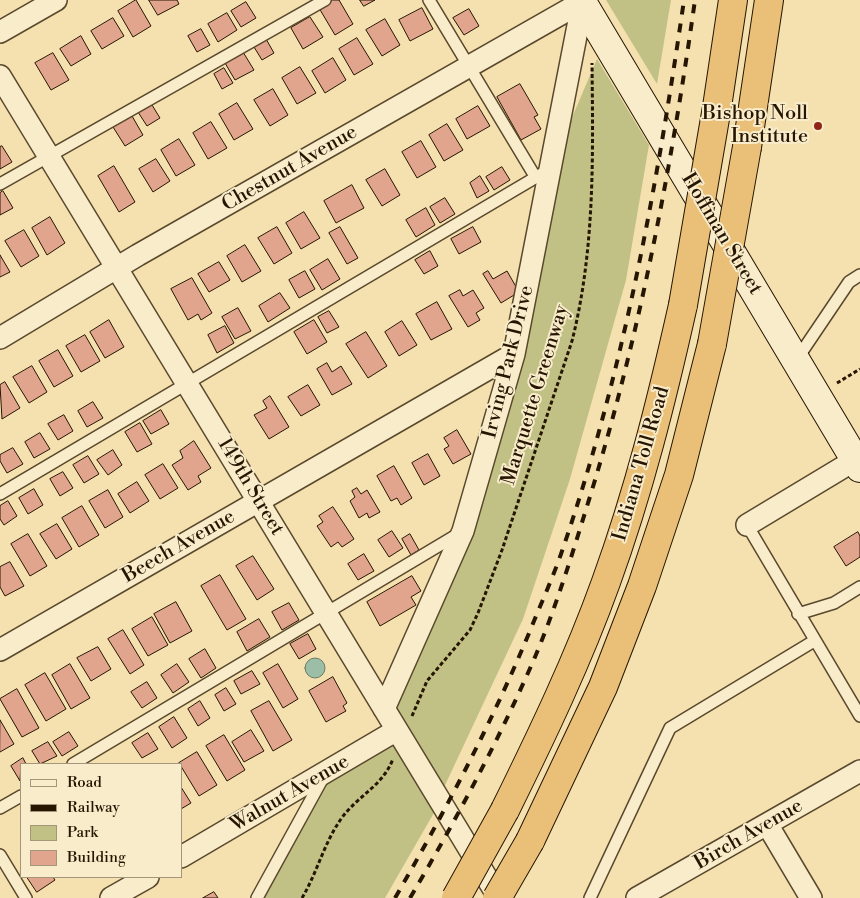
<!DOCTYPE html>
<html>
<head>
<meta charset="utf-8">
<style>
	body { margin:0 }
	#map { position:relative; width:860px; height:898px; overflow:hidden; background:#f4e1af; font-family:"Libre Bodoni",serif }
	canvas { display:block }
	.legend { position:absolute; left:20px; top:763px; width:162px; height:115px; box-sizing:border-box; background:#f8eccb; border:1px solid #a4967a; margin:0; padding:6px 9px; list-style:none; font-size:15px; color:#261500 }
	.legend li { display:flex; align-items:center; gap:10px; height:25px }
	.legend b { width:25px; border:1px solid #a4967a }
</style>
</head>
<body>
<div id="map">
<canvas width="860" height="898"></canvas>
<ul class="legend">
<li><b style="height:6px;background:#f8eccb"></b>Road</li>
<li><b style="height:6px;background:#261500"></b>Railway</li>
<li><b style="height:14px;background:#c1c186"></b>Park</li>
<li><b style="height:14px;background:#e1a58e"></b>Building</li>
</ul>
</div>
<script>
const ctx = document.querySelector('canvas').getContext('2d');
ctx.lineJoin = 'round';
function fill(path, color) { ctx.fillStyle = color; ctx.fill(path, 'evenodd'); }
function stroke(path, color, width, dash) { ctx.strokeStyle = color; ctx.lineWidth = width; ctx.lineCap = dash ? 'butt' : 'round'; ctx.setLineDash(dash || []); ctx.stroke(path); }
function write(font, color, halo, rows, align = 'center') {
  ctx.font = font + ' "Libre Bodoni",serif'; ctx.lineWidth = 4; ctx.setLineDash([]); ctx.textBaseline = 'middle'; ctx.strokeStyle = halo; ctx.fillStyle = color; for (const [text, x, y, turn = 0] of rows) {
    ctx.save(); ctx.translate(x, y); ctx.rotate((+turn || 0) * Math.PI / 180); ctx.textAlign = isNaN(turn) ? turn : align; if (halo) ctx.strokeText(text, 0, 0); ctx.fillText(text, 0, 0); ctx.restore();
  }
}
fill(new Path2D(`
	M606,0H671L657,84Z
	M597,59L649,145L626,280L570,479L523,619L439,798L384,709L463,531L550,169Z
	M394,734L439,804L385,898H257L326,772Z`), '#c1c186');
const water = new Path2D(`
	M305 668a10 10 0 1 1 20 0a10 10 0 1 1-20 0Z`);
fill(water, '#9cbea7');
stroke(water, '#6d7a64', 1);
const building = new Path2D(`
	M136,0L151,26L133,37L118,11Z
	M149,0H177L179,4L158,15Z
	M333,0H339L353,24L335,35L319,8Z
	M360,0H375L364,6Z
	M246,2L256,18L241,27L231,11Z
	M422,8L433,29L410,41L399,20Z
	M469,9L479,26L464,35L453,18Z
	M227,13L237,30L218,42L208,24Z
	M310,17L323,37L303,49L291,28Z
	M113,18L124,36L102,49L91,31Z
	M385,19L400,45L382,56L366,30Z
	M201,29L210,45L197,52L188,36Z
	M81,36L91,54L71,66L60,49Z
	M357,38L373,64L354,75L339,49Z
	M266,39L274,53L262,60L254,47Z
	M243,52L254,70L235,80L225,63Z
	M53,53L69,80L51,90L35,63Z
	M333,58L346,80L325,93L312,71Z
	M300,67L316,93L297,104L282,78Z
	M224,68L233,83L222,89L214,74Z
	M520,84L538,115L534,117L541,129L521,140L497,97Z
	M273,89L288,115L270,126L254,100Z
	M237,103L253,129L234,140L219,114Z
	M152,105L160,118L147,126L138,112Z
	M478,106L490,126L467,139L456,119Z
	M132,116L143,135L125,146L113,127Z
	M211,122L227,148L208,159L193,133Z
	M447,124L463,150L444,161L429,135Z
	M179,139L195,165L176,176L161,150Z
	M421,141L436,167L417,178L402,152Z
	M2,146L12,162L0,169V147Z
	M156,159L170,181L153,192L139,169Z
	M114,166L135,202L119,212L98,176Z
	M502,167L510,180L494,190L486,177Z
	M385,169L400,195L382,206L366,180Z
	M480,176L489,191L477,198L470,183Z
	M352,185L364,208L336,223L324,201Z
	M3,191L13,208L0,215V193Z
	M445,198L455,214L440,223L430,207Z
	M426,208L435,225L416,237L406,220Z
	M304,212L320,238L301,249L286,223Z
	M50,217L65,243L47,255L32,228Z
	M277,227L292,253L274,264L258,238Z
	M340,227L358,258L347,264L329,233Z
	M473,227L481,242L459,254L451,239Z
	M24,230L39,256L21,267L5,241Z
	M245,245L261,271L242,282L227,256Z
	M430,251L438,266L424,274L415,260Z
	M0,255L10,272L0,277Z
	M328,259L340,279L322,290L310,270Z
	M219,262L230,280L209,292L198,274Z
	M305,271L315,289L299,298L289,280Z
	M488,271L493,279L507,271L519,292L501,303L483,274Z
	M192,278L212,313L201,320L198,314L188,320L171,289Z
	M460,290L463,296L473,290L484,308L476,313L480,320L468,327L449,296Z
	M280,293L290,308L268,322L259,306Z
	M437,302L452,329L431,340L416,314Z
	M238,308L251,331L235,339L222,317Z
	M329,311L339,327L327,333L318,317Z
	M109,320L124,347L105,358L90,332Z
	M314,320L327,342L307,354L294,332Z
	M402,321L417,345L399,356L385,332Z
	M225,326L234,343L217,353L208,335Z
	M366,332L387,366L368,378L346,344Z
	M85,335L100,361L81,372L66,346Z
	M58,350L73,376L54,387L39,361Z
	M327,363L332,372L341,366L352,384L332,395L317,369Z
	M32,366L47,392L29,403L13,377Z
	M5,382L20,408L2,419L0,385Z
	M308,385L320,405L301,416L288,397Z
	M270,396L289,427L269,439L254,415L267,408L263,401Z
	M93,402L103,418L87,427L78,411Z
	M161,410L169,424L151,434L143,421Z
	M64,415L73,431L58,440L48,424Z
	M140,423L152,444L137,452L125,432Z
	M457,430L471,454L453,464L444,449L449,446L444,438Z
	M40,433L50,449L34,458L25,442Z
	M194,441L211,468L198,476L201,482L188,490L172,465L183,458L180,451Z
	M13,448L23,464L7,473L0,461V455Z
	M113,450L122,465L108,475L97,460Z
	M428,454L440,476L424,485L412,463Z
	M88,456L99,474L84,483L73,465Z
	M163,464L178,488L160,499L145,475Z
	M394,466L412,498L401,505L397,498L391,501L377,476Z
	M63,472L73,488L60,496L50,479Z
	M137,482L149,501L130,513L118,494Z
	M357,488L361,494L367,490L380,512L369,518L367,513L359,518L350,501L355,497L352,491Z
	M34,489L43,505L28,514L19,498Z
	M108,490L123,517L105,528L89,501Z
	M8,501L17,516L4,525L0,519V506Z
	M82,506L99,535L79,547L62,518Z
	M333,507L354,539L342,547L338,542L331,547L317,526L323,522L319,516Z
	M57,524L72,549L56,559L40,534Z
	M392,531L403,548L389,557L378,540Z
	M858,532L860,536V557L846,566L834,547Z
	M28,534L47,566L30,576L11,544Z
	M410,534L419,550L411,555L402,539Z
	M364,554L374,571L358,580L348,564Z
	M253,556L274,589L257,600L236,566Z
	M10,562L24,586L5,596L0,587V567Z
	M220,575L246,619L227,630L201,586Z
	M412,576L421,591L411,597L416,605L380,626L367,602Z
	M176,602L192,631L170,643L154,614Z
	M289,603L299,620L282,630L272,612Z
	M152,617L168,645L148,656L132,629Z
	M259,619L270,637L247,651L237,632Z
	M123,630L144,665L130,674L108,639Z
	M308,634L316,649L299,659L290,644Z
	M98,647L111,669L91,681L77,658Z
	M205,649L216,668L201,678L189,659Z
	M70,664L90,698L71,709L52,675Z
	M177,664L189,682L173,693L161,675Z
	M278,664L298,699L283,708L263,673Z
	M252,671L260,684L241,694L234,681Z
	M45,673L66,709L46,721L25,685Z
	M333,677L347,703L343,706L346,711L326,722L309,691Z
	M147,682L157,698L142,708L131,692Z
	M226,688L236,704L224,711L215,695Z
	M17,689L39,728L22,737L0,699Z
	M200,701L210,718L198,726L188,709Z
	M269,701L292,740L273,751L251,711Z
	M174,717L187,738L172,748L159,727Z
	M0,720L14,744L0,752Z
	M251,730L264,751L244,762L232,742Z
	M69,732L78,746L62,756L53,742Z
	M148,733L158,749L142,758L132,743Z
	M224,735L245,770L227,781L206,746Z
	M48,742L57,756L40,764L32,751Z
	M197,752L217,785L199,796L179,763Z
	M23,758L26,764H21L20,781L11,766Z
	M181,787L191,803L181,809Z
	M27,877H53L55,880L37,892Z
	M214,892L218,898H203Z`);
fill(building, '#e1a58e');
stroke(building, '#261500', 1);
const lane = new Path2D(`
	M429,0L536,178
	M0,184L325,0
	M797,359L849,282L860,275
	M0,494L550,169
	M747,525L860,716
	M798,614L834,603L860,587
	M73,764L460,533
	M0,808L21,796
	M0,855L26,898
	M257,898L324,776
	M590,898L670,728L814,641`);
const street = new Path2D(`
	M0,32L56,0
	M0,76L499,898
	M0,338L138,255L582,2
	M747,525L855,460
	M0,650L514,354
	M384,709L463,531L514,354L583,0
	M767,824L811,898
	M181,857L397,730
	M111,898L148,877
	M637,898L860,771`);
const secondary = new Path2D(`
	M581,0L860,468`);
const highway = new Path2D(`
	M717,107L733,0
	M747,147L769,0
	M505,810C542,735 578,660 606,582C639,491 662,399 683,305
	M530,841L603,687L642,586L679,475L712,344`);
stroke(lane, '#5a482c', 14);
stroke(street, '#5a482c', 24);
stroke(secondary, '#261500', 30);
stroke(highway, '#261500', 30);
stroke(new Path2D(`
	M837,383L860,369
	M412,716L427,681L470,630L478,613L502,550L572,341C595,250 593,156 592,63
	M302,898C317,873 324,843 341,819C358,795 382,787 393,759`), '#261500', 3, [4, 2.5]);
stroke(lane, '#f8eccb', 11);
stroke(street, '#f8eccb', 21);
stroke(secondary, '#f8eccb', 28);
stroke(highway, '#eac078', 28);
stroke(new Path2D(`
	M395,898C447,808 495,717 534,621C543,599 553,577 561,554C623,375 657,187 684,0
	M410,898C456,820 499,740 535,657C556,607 572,555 588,503C639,339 671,170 695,0`), '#261500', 4, [9, 9]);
const highwayBridge = new Path2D(`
	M683,305L717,107
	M712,344L747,147
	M456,898L505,810
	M497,898L530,841`);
stroke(highwayBridge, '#261500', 30, []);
stroke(highwayBridge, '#eac078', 28);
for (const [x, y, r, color] of [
	[818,126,5,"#8f2418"]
]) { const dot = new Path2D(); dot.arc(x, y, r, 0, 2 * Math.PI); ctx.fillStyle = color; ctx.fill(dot); stroke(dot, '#f8eccb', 2); }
write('20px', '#261500', '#f8eccb', [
	["Bishop Noll",808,114],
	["Institute",808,137]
], 'right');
write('20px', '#261500', '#f8eccb', [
	["Chestnut Avenue",290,169,-30],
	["Hoffman Street",721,234,59],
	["Irving Park Drive",509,362,-76],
	["Marquette Greenway",536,395,-73],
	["Indiana Toll Road",642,464,-74],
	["149th Street",250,487,59],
	["Beech Avenue",179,547,-30],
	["Walnut Avenue",290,794,-30],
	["Birch Avenue",749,835,-30]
]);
</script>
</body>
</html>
